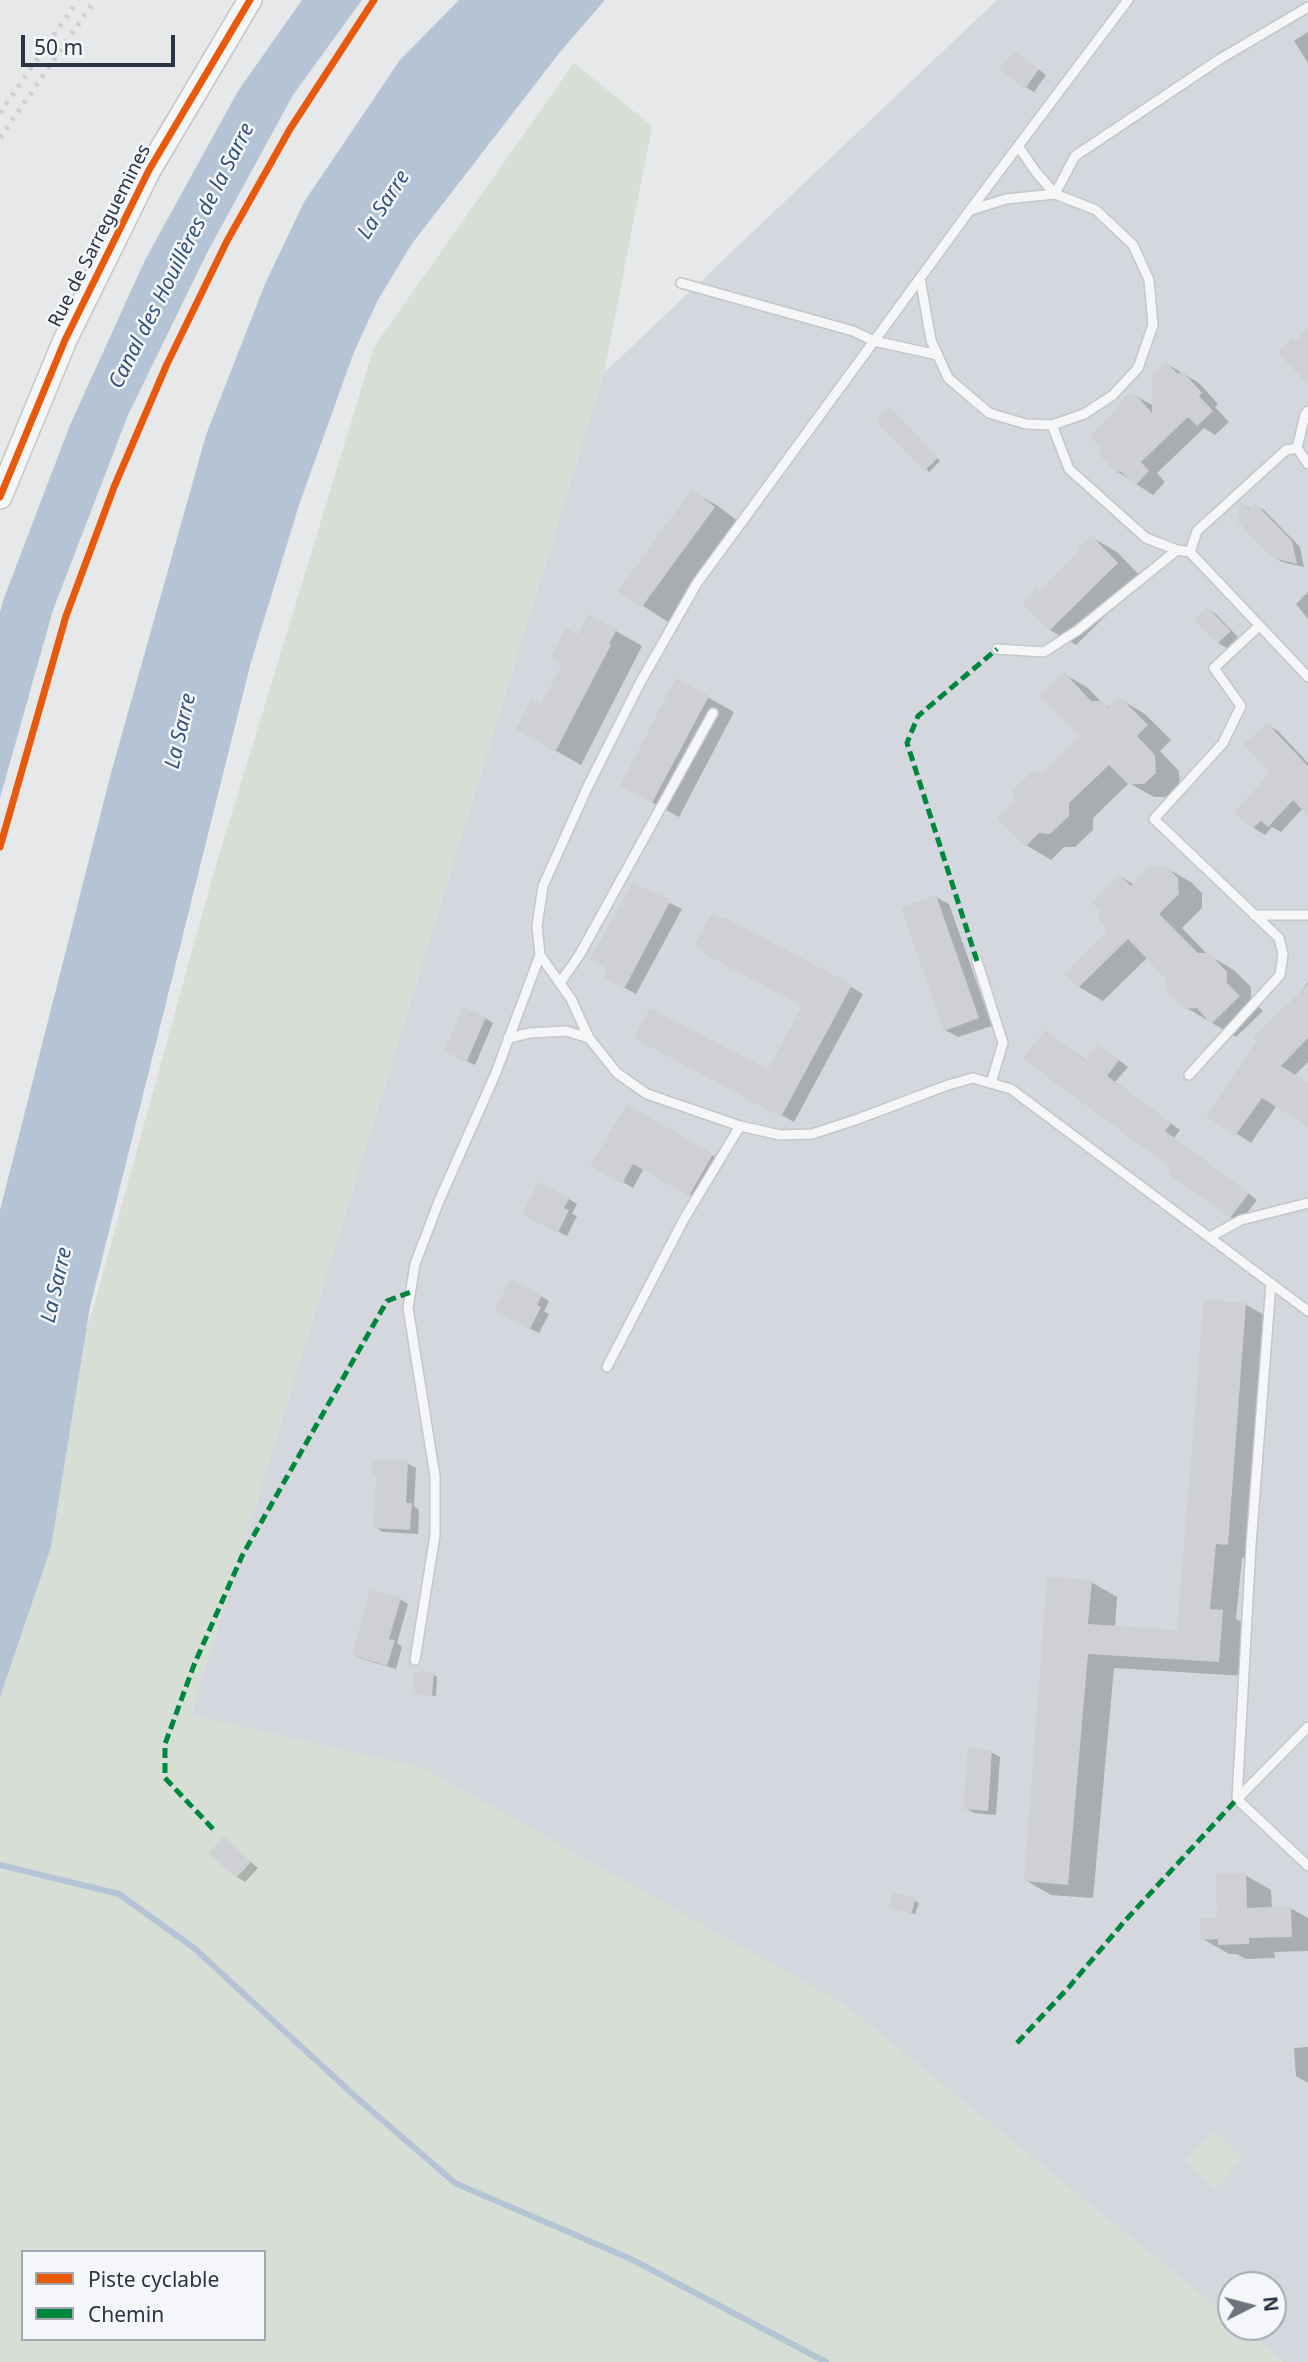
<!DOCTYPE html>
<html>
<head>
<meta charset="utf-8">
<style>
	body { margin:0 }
	#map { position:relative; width:1308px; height:2362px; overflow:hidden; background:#e6e8ea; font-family:"Noto Sans",sans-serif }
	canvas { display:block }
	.legend { position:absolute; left:21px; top:2250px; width:245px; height:91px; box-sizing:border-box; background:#f4f6f9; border:2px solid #a4a8b1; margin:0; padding:9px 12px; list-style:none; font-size:21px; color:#2b3445 }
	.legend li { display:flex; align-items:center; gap:14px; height:35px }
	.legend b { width:35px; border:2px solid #a4a8b1 }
	.north { position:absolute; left:1217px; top:2271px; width:70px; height:70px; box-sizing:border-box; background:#f4f6f9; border:2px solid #a4a8b1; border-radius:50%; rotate:84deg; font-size:19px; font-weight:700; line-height:28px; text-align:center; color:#2b3445 }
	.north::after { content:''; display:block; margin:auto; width:24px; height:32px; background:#6c737f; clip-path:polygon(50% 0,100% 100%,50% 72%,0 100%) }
	.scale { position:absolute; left:21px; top:35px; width:154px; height:32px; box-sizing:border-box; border:4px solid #2b3445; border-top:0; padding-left:9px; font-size:21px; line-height:24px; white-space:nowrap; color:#2b3445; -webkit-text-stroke:5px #f4f6f9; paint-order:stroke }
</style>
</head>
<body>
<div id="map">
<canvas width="1308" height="2362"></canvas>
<ul class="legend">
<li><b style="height:9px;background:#e8590c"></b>Piste cyclable</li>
<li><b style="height:9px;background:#00873e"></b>Chemin</li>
</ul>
<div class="north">N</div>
<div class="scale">50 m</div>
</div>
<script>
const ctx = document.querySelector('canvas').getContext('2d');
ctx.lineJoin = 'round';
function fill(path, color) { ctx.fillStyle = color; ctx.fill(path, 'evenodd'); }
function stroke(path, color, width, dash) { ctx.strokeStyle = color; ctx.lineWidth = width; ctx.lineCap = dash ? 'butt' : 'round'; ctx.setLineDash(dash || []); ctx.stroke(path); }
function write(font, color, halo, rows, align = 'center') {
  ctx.font = font + ' "Noto Sans",sans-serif'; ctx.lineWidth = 5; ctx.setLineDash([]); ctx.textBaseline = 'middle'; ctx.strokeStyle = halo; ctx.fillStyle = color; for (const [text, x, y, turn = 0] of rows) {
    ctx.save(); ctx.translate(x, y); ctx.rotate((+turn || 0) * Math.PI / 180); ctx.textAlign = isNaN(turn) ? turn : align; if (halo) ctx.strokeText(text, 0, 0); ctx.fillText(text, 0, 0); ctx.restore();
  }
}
fill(new Path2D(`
	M997,0H1308V2362H1280L1282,2360L1241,2327H1273V2285H1231V2319L842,2003L191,1715L604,373Z`), '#d4d7dd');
fill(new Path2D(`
	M574,63L652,126L604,373L191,1715L424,1768L842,2003L1231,2319V2327H1241L1283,2361L1281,2362H0V1581L93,1309L213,875L374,347ZM23,2252H264V2339H23Z
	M1213,2130L1243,2158L1215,2189L1185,2161Z`), '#d6ded6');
fill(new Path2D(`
	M302,0H362L293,95L208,251L128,415L53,610L0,798V612L4,598L70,425L145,260L238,91Z
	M459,0H605L560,52L411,245L378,300L354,352L299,505L251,662L90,1307L51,1547L0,1697V1210L111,773L206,435L265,284L304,202L400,60Z`), '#b4c4d5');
fill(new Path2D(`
	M1308,32V63L1294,41Z
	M1023,58L1046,75L1034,92L1026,87Z
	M1167,364L1199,383L1218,404L1215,407L1229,422L1215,435L1204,428L1157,473L1165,482L1153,495L1118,472L1134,395L1154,406Z
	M893,411L940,461L929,472L878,421Z
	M692,491L718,506L740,523L668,622L620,591Z
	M1242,504L1251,509L1255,505L1264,510L1300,547L1304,567L1282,562L1273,557Z
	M1091,537L1117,552L1143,579L1076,645L1050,630L1040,593L1083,550Z
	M1308,592V619L1296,604Z
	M1208,609L1216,614L1238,637L1227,648L1218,643L1196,620Z
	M616,631L642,646L581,765L518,729L541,708L578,637Z
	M1064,674L1088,688L1103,704L1111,708L1120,699L1145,714L1171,740L1160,751L1179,771L1180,787L1169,797H1154L1129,783L1093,818V830L1075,847H1064L1051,860L1026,845L1044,774L1083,736Z
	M677,680L734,712L679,817L648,800Z
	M1267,725L1278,731L1308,763V814L1303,808L1281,832L1272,827L1265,835L1254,828L1236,812L1272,773Z
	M1166,868L1191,882L1202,893V908L1182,928L1208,955L1234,970L1251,987V998L1263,1011L1236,1037L1185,1007L1168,978L1148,957L1103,1001L1079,987L1110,931L1120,876L1134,885Z
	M633,885L682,909L636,994L605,977Z
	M936,897L949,904L992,1026L958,1037L945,1030Z
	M1308,982V1062L1295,1075L1308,1084V1125L1277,1105L1251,1143L1208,1115Z
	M851,987L863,994L794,1122L649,1044L769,1071L804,1006Z
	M485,1018L493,1023L475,1065L455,1056Z
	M1055,1038L1087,1061L1108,1052L1128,1067L1115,1082L1180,1130L1174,1138L1257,1200L1239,1223L1169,1173L1173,1168Z
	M628,1106L722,1161L700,1200L644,1168L633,1188L593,1165Z
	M569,1199L577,1204L572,1214L577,1216L567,1236L533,1219Z
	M541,1296L549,1301L544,1311L549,1314L539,1333L502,1314Z
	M1245,1304L1271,1319L1254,1559L1242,1558L1236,1619L1249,1626L1245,1676L1114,1668L1093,1898L1051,1895L1025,1880L1091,1582L1117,1597L1115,1627L1179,1632Z
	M407,1463L416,1468L414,1506L419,1510L418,1534L383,1532L375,1527Z
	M400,1599L408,1604L397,1643L402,1647L396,1669L362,1659L354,1655Z
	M434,1675L437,1677L436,1696L414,1693Z
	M991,1752L1000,1757L996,1815L974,1813L965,1808Z
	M224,1839L258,1868L245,1882L237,1877Z
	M1245,1875L1271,1890L1272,1909L1290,1908L1308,1918V1951L1274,1952L1275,1958L1246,1959L1236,1954H1229L1203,1939L1219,1919Z
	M915,1901L919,1903L915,1914L894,1908Z
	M1308,2047V2083L1296,2076L1294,2048Z`), '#0003');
stroke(new Path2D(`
	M0,1865L119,1894L194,1948L357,2098L455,2183L631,2259L826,2362`), '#b4c4d5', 6);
fill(new Path2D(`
	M1014,51L1039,69L1025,89L999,70Z
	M1308,328V384L1278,353L1292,338L1295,341Z
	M1166,362L1178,374L1182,371L1202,393L1199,396L1213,411L1197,426L1188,417L1141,462L1149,471L1135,486L1120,471L1117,474L1098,453L1102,449L1089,436L1120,406V402L1128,394L1130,396L1134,393L1152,413V376Z
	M889,407L938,458L924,471L876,421Z
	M692,489L715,507L641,608L618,591Z
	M1240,501L1249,509L1255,503L1292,541L1297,564L1272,558L1238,522Z
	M1091,535L1118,563L1049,631L1022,603L1036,589L1039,592L1080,550L1078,548Z
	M1207,607L1231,631L1217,644L1194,620Z
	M588,614L617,629L609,644L611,645L555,752L516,729L531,700L541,705L562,664L551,658L566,628L578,635Z
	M1064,672L1091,701H1102L1108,708L1120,697L1148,725L1137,736L1155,755L1156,773L1144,784H1128L1109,765L1069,803V816L1050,834L1039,833L1025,847L997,818L1014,801L1013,790L1032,772L1043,773L1080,736L1039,696Z
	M676,678L709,696L652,803L620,786Z
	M1267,723L1308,766V816L1293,800L1268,827L1261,821L1252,829L1234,812L1270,773L1243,745Z
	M1166,866L1178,878L1179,894L1159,914L1198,953H1209L1227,972V983L1240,996L1211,1024L1197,1008L1184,1009L1166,990V979L1128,939L1078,988L1064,974L1108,931L1099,921V910L1091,902L1119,874L1131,886L1149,867Z
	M632,883L671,900L624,989L603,977L607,969L590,960Z
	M936,895L979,1018L944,1031L901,908Z
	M712,913L722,918L723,916L852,985L781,1117L634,1038L650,1008L768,1069L802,1006L703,953L704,950L694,945Z
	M1308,984V1038L1281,1066L1308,1083V1127L1262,1098L1235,1136L1206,1116L1256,1041L1253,1038Z
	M463,1007L486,1017L467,1061L444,1052Z
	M1045,1030L1085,1060L1098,1044L1119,1060L1107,1076L1171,1123L1165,1131L1249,1193L1230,1218L1167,1173L1171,1168L1023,1059Z
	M627,1104L713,1154L689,1196L633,1164L622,1184L590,1166Z
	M538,1182L570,1197L564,1208L569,1210L558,1233L522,1215Z
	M510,1279L542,1295L537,1305L541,1307L530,1329L494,1312Z
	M1204,1299L1246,1303L1228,1545L1216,1544L1210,1609L1223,1610L1219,1662L1088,1654L1068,1885L1024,1881L1047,1577L1092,1580L1088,1624L1177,1630Z
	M373,1459L408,1461L406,1503H412L410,1530L373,1528L376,1475L372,1474Z
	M370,1590L401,1598L389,1639L395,1640L387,1666L352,1655Z
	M414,1672L434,1673L432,1695L412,1694Z
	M968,1748L992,1750L988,1811L963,1809Z
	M224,1837L251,1862L236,1878L209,1853Z
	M1246,1873L1247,1908L1291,1906L1292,1937L1249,1938V1944L1218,1945V1939L1201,1940L1200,1918L1217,1917L1216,1874Z
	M893,1892L916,1899L911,1914L889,1907Z`), '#ced0d3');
const service = new Path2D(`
	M1018,146L1036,172L1055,194L1075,156L1220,59L1308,7
	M920,278L931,340L948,378L989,413L1026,424L1052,425L1084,414L1113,395L1138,368L1153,325L1149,280L1133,245L1096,210L1055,194L1006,199L971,210
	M681,283L853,331L874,341L938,355
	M1308,411L1305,415L1297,448L1308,464
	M1052,425L1069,469L1146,538L1177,550L1190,552L1308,677
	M1190,552L1197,531L1286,450L1297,448
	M997,649L1044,652L1078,630L1177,550
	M1254,915H1308
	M540,955L571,999L589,1038
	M977,961L1003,1043L991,1083
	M560,983L580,954L713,713
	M508,1038L530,1033L566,1031L589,1038L617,1073L647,1094L740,1126L780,1135L812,1134L855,1120L948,1085L973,1078L1011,1089L1308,1311
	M1189,1075L1280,975L1283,954L1279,938L1154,819L1223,743L1241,706L1214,668L1259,626
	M1210,1237L1241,1220L1308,1203
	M1271,1283L1251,1545L1237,1799L1308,1866
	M607,1367L684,1219L740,1126
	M415,1660L435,1535V1476L408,1308L415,1264L439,1201L495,1075L540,955L537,926L543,886L588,786L641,681L697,583L970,210L1128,0
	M1237,1799L1308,1727`);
const tertiary = new Path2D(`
	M0,497L65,340L149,170L250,0`);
stroke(service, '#c4c6c8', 12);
stroke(tertiary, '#c4c6c8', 26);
stroke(service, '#f5f6f7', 9);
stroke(tertiary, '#f5f6f7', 23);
stroke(new Path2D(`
	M0,113L78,0
	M0,138L95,0`), '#cecfd2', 5, [3.5, 7]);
stroke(new Path2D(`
	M977,961L907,743L918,716L997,649
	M213,1829L165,1778V1744L194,1665L242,1556L387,1301L411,1292
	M1017,2043L1069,1987L1123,1923L1237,1799`), '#00873e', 5, [10, 5]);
stroke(new Path2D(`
	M0,497L65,340L149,170L250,0
	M0,847L66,616L114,487L167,364L227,241L290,129L374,0`), '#e8590c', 7);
write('19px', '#2b3445', '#f4f6f9', [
	["Rue de Sarreguemines",100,236,-63]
]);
write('italic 21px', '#34527a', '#f4f6f9', [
	["La Sarre",384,205,-57],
	["Canal des Houillères de la Sarre",182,256,-63],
	["La Sarre",181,731,-77],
	["La Sarre",57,1285,-77]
]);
</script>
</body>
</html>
